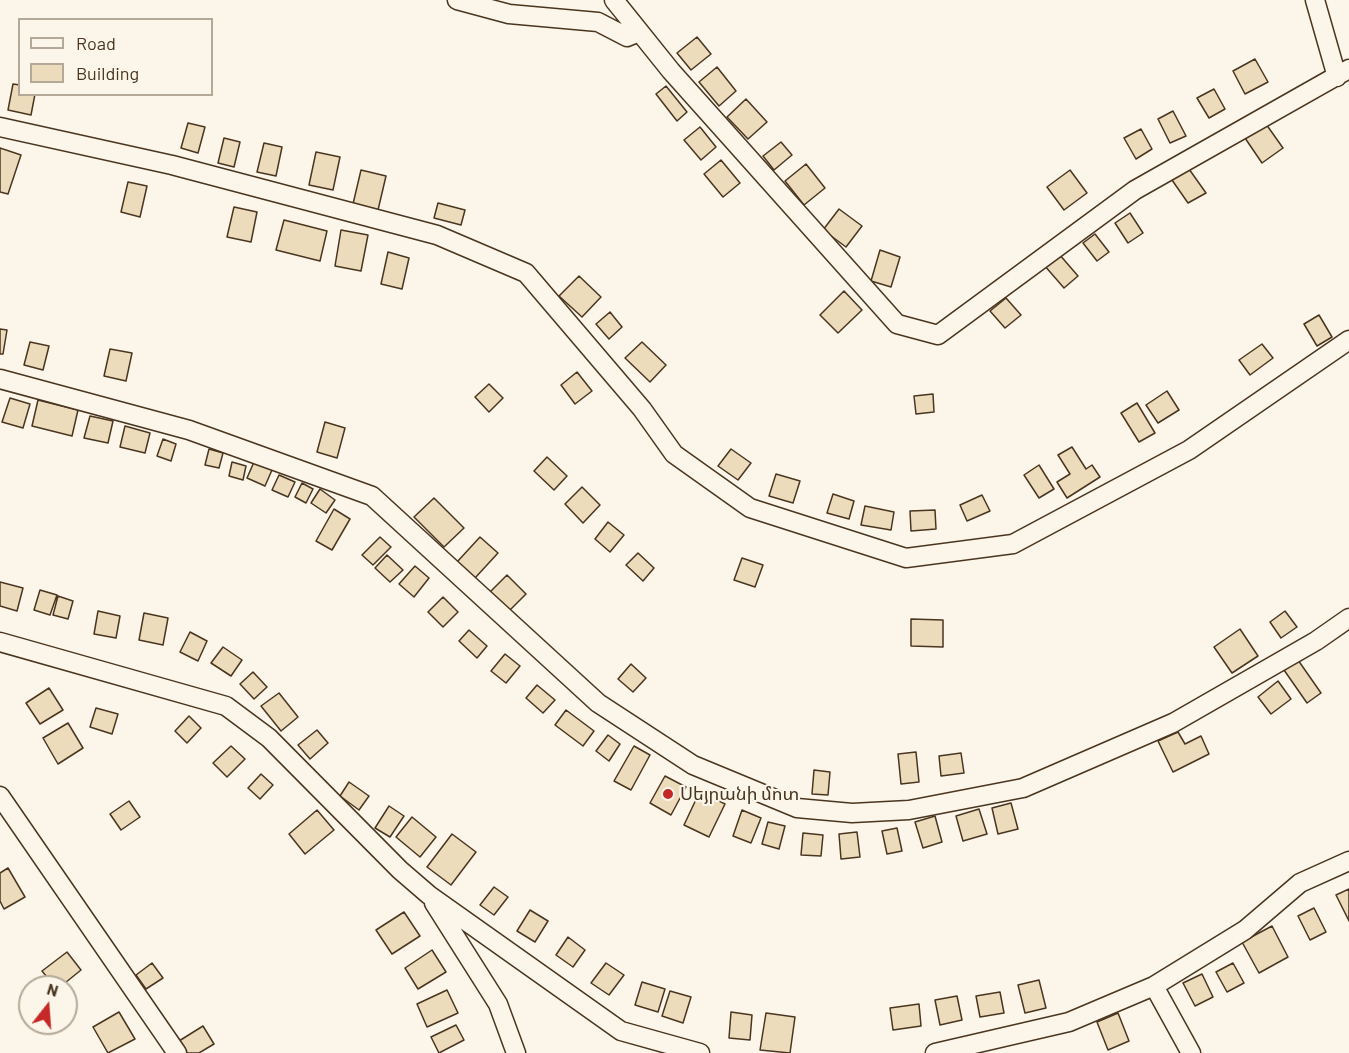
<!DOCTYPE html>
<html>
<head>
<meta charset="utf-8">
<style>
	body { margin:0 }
	#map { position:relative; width:1349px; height:1053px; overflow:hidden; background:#fbf6e9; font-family:Barlow,sans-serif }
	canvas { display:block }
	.legend { position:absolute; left:18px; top:18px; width:195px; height:78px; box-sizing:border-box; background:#fbf6e9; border:2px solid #b4a999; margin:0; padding:8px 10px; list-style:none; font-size:18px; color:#4a3520 }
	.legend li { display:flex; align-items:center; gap:12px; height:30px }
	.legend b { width:30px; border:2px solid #b4a999 }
	.north { position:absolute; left:18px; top:975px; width:60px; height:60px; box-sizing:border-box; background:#fbf6e9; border:2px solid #b4a999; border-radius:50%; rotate:17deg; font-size:16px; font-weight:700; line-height:24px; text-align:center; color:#4a3520 }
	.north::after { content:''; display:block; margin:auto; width:21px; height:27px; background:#c62828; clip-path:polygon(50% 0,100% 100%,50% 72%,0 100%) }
</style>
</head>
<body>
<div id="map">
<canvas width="1349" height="1053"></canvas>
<ul class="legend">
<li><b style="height:8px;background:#fbf6e9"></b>Road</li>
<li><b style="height:16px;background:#ecdcbc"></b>Building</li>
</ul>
<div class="north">N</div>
</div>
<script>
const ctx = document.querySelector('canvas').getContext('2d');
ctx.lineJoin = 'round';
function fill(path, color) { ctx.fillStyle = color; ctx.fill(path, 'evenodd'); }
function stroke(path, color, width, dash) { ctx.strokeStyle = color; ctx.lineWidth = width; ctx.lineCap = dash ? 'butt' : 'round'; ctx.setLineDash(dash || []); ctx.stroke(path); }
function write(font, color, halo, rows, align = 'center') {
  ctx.font = font + ' Barlow,"Noto Sans Armenian",sans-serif'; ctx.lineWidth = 4.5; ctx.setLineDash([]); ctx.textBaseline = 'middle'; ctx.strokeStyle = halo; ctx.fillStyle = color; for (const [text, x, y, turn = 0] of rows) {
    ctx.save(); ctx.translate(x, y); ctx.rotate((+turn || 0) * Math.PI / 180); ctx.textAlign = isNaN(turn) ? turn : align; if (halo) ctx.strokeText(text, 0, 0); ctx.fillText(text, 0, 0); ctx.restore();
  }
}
const building = new Path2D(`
	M697,37L711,54L691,70L677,53Z
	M1255,59L1268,82L1245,94L1233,71Z
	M717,67L736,91L719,106L699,82Z
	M13,84L20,85V94H35L31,115L8,110Z
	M666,86L687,112L677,121L656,94Z
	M1214,89L1225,109L1209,118L1197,98Z
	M746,99L767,122L748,139L727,117Z
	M1173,111L1186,136L1170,143L1158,119Z
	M188,123L205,127L198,153L181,148Z
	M1266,124L1283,148L1262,163L1245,138Z
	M700,127L716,147L701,160L684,140Z
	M1141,129L1152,149L1136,159L1124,138Z
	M224,138L240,142L234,167L218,163Z
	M781,142L792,155L774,170L763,156Z
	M264,143L282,147L276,176L257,172Z
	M0,148L21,155L8,194L0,192Z
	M316,152L340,157L333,190L309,185Z
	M721,160L740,183L723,197L704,174Z
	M806,164L825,188L804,205L785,181Z
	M1189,169L1206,193L1188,203L1172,180Z
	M361,170L386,176L378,210L353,204Z
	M1070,170L1087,193L1064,210L1047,187Z
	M128,182L147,186L140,217L121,212Z
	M438,203L465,210L461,225L434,218Z
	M234,207L257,212L251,242L227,237Z
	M839,209L862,226L846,247L823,230Z
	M1130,213L1143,233L1128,243L1115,223Z
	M284,220L327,231L320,261L276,250Z
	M341,230L368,235L361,271L335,266Z
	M1095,234L1109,252L1097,261L1083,243Z
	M880,250L900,257L891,287L871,281Z
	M388,252L409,258L402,289L381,284Z
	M1059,254L1078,276L1064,288L1044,265Z
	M579,276L601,297L582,317L559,296Z
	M844,291L862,310L838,333L820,315Z
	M1006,298L1021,315L1005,328L990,311Z
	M610,312L622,327L609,339L596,324Z
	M1319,315L1332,337L1317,346L1304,324Z
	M0,329L7,330L3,354H0Z
	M30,342L49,346L43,370L24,365Z
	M642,342L666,365L650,382L625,358Z
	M1262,344L1273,358L1250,375L1239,360Z
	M110,349L132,353L126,381L104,376Z
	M577,372L592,391L575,404L561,385Z
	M489,384L503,398L489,412L475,397Z
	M1167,391L1179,410L1158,423L1146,405Z
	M933,394L934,412L916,414L914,396Z
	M10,398L30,404L23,428L2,422Z
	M38,400L78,410L72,436L32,426Z
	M1137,403L1155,433L1139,442L1121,413Z
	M90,416L113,421L108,443L84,438Z
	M325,422L345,428L337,458L317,452Z
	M125,426L150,433L145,453L120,447Z
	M163,439L176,444L171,461L157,456Z
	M1072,447L1086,469L1092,465L1100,477L1067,498L1057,482L1070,474L1058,455Z
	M209,449L223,453L219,468L205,465Z
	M731,449L751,463L738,480L718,466Z
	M547,457L567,476L554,490L534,471Z
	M232,462L246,466L243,480L229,476Z
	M254,462L272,470L265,486L247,478Z
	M1039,465L1054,489L1039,498L1024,475Z
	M776,474L800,481L793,503L769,496Z
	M279,475L295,482L288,497L272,490Z
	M302,483L313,489L306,503L295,497Z
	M582,487L600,505L583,523L565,504Z
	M320,489L335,500L326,513L311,503Z
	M833,494L854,501L849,519L827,513Z
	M982,495L990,511L967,521L960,505Z
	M434,498L464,528L444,547L414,517Z
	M865,506L894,512L891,530L861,525Z
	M334,509L350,519L332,550L316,541Z
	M935,510L936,529L911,531L910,511Z
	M608,522L624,535L610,552L595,539Z
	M380,537L391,547L373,565L362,555Z
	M480,537L498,553L475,578L457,562Z
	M638,553L654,568L643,581L626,565Z
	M387,555L403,570L390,582L375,568Z
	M742,558L763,565L755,587L734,580Z
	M415,566L429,578L414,597L399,584Z
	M507,575L526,594L508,612L489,593Z
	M0,582L23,588L17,611L0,606Z
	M40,590L57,595L50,615L34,610Z
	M58,596L73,601L68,619L53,615Z
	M443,597L458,612L443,627L428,612Z
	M98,611L120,616L116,638L94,634Z
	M1285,611L1297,627L1281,638L1270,622Z
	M144,613L168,618L163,645L139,640Z
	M911,619L943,620V647L911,646Z
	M1240,629L1258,656L1232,673L1214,647Z
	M469,630L487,646L477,658L459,641Z
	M190,632L207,641L198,661L180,652Z
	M223,647L242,660L231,676L211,663Z
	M505,654L520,666L506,683L491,671Z
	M1298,660L1321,693L1307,703L1284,670Z
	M631,664L646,678L633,692L618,679Z
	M253,672L267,687L254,699L240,684Z
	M1278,681L1291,699L1271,714L1258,697Z
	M537,685L555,700L543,713L526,698Z
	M49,688L63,710L40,724L26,703Z
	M279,693L298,717L281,731L261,706Z
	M96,708L118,714L112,734L90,727Z
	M566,710L594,731L583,746L555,725Z
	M189,716L201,728L187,743L175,731Z
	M68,723L83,748L58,764L43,738Z
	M317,730L328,743L310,759L298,745Z
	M1178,732L1185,744L1201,736L1209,754L1173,772L1158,741Z
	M608,735L620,744L609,761L596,751Z
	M231,746L245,759L227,777L213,763Z
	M634,746L650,755L631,790L614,781Z
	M916,752L919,782L901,784L898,754Z
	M961,753L964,773L941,776L939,756Z
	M814,770L830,772L828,795L812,794Z
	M261,774L273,785L260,799L248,788Z
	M665,776L686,787L671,815L650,803Z
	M349,782L369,796L359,810L340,796Z
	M700,791L725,804L709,837L684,825Z
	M129,801L140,817L121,830L110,814Z
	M1011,803L1018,829L998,834L992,808Z
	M389,806L404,816L390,837L375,828Z
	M979,809L987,834L963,841L956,816Z
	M317,810L334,830L305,854L289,834Z
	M742,810L761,818L751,843L733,836Z
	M935,816L942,842L923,848L915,822Z
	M412,817L436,837L420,857L396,837Z
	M768,822L785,826L779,849L762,844Z
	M897,828L902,851L887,854L882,831Z
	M857,832L860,857L841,859L839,834Z
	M803,833L823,835L821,856L801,855Z
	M452,834L476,852L451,885L427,867Z
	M8,868L25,897L4,909L0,901V873Z
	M494,887L508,897L494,915L480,905Z
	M1349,889V921L1336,895Z
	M1314,908L1326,932L1310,940L1298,916Z
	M530,910L548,921L535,942L517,931Z
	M404,912L420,936L392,954L376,930Z
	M1272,926L1288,957L1259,973L1242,942Z
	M568,937L585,950L573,967L556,955Z
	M432,950L446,972L418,989L405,968Z
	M67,952L81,970L60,987H55L42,971Z
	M152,963L163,978L146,989L136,975Z
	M606,963L624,975L609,995L591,983Z
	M1233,963L1244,983L1227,992L1216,972Z
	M1202,974L1213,997L1195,1006L1183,983Z
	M1039,980L1046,1008L1025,1013L1018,985Z
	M642,982L665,989L658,1012L635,1005Z
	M447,990L458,1013L427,1027L417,1004Z
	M670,991L691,997L683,1023L662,1016Z
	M1000,992L1004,1013L980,1017L976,996Z
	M957,996L962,1020L940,1025L935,1000Z
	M919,1004L921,1026L893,1030L890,1008Z
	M119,1012L135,1039L108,1053L93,1027Z
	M731,1012L752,1015L750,1040L729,1038Z
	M766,1013L795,1017L790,1053L760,1050Z
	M1118,1013L1129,1041L1108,1050L1097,1022Z
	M456,1025L464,1040L439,1053L431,1037Z
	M203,1026L214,1044L199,1053H187L179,1041Z`);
fill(building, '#ecdcbc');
stroke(building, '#4a3520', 1.5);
const street = new Path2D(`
	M457,0L509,14L598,22L627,37L639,32
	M614,0L671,71L897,324L938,335L1135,190L1349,69
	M1315,0L1337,77
	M0,127L172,165L437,235L526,273L642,409L674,454L750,508L906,558L1013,544L1189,450L1349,340
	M0,379L189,430L372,496L598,703L693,765L797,808L852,813L909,810L1023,788L1173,723L1316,641L1349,618
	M0,642L226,706L269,738L400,870L429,895L621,1031L700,1053
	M0,796L177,1053
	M434,903L498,1004L516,1053
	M1154,986L1191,1053
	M935,1053L1069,1022L1154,986L1245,930L1300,883L1349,861`);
stroke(street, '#4a3520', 21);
stroke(street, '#fbf6e9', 18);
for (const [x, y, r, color] of [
	[668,794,6,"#c62828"]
]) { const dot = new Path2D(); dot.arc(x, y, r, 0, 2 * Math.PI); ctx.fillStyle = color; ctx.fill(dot); stroke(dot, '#fbf6e9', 2); }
write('18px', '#4a3520', '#fbf6e9', [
	["Սեյրանի մոտ",680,794]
], 'left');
</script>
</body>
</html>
